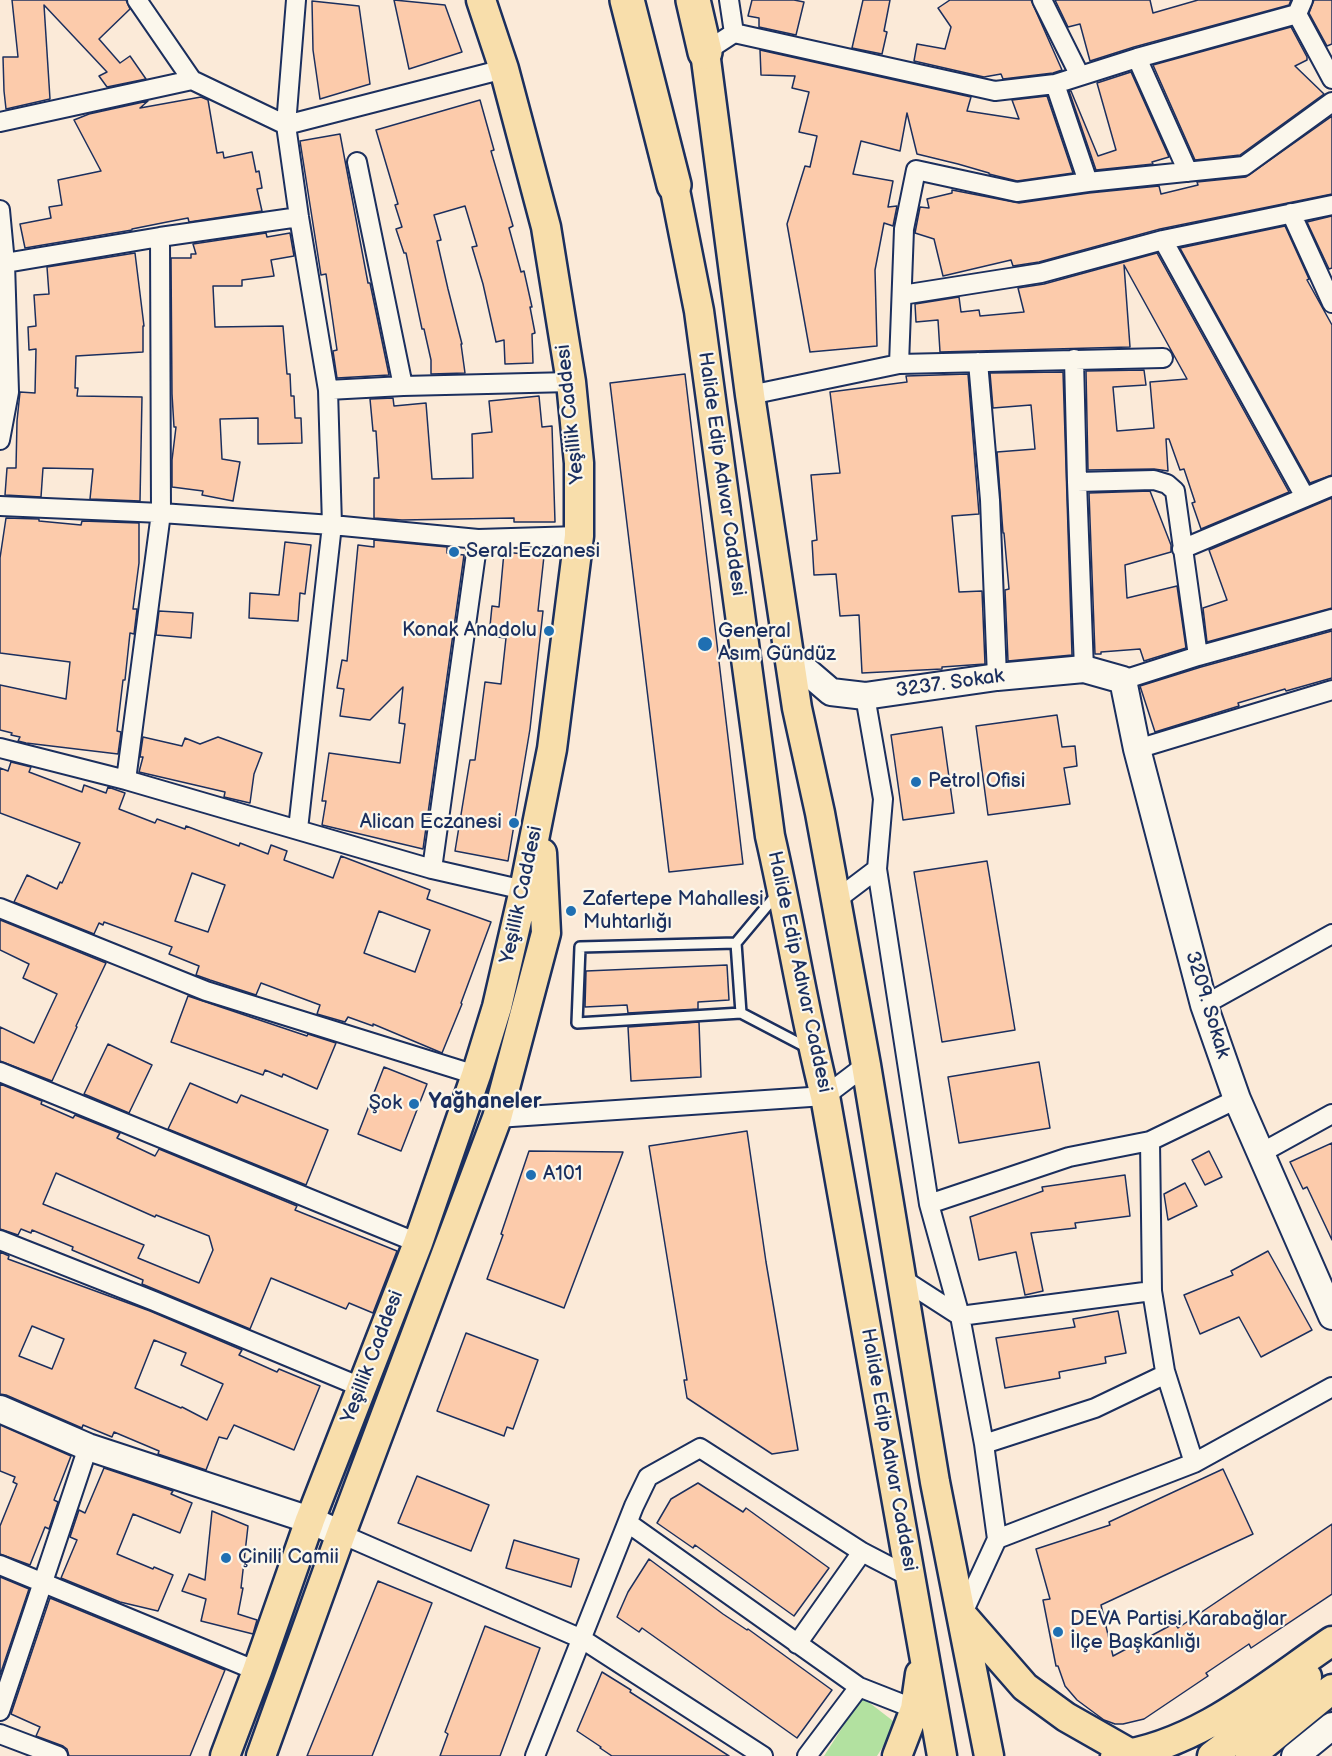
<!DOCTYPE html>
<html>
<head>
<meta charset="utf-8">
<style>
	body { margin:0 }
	canvas { display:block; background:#fbead8 }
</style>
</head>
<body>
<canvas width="1332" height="1756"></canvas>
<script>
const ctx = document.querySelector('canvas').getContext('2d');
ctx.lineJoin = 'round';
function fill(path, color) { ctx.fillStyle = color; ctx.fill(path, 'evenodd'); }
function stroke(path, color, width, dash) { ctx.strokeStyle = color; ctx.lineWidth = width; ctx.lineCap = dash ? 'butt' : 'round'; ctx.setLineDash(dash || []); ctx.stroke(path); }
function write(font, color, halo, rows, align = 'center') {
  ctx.font = font + ' "Balsamiq Sans",sans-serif'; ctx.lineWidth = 4.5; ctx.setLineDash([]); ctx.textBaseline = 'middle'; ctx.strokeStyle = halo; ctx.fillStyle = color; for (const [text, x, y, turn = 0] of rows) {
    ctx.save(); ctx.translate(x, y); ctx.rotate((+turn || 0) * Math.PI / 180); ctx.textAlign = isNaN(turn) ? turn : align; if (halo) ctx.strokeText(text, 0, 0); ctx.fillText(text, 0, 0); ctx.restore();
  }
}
fill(new Path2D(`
	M862,1697L897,1724L877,1756H824Z`), '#b2e1a0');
const building = new Path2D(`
	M12,0H126L130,9L99,39L120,63L130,56L146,79L107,87L99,76L107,72L44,5L50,99L6,109L4,91L3,57H18Z
	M394,0L445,5L462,52L409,69Z
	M752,0H794L804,2L796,35L759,27V18L748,16Z
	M863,0H890L884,31L887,32L882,54L852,48Z
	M950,0H1031L1062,70L1053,73L1003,79L1001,74L984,77L914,61L917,44L945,49L951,27L938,8Z
	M1055,0H1150L1153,13L1198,0H1291L1289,5L1134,47L1090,61L1080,24L1068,27Z
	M1314,0H1332V44L1327,46L1309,13Z
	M312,1L359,6L370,84L320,99L313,50Z
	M1291,27L1307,57V60L1295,66L1324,94L1240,155L1195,160L1153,65Z
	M760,50L971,97L967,111L1019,119L1012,100L1047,96L1073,173L1017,181L989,174V173L958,164L917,154L907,113L900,151L861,141L853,174L893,181L888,207L897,206L893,226L884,223L875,270L877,346L810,352L787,224L805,166L810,167L817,136L799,132L809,92L792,88L795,76L761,75Z
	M1131,72L1169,157L1152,162L1153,164L1096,170L1069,91H1071L1098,156L1116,150L1097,83Z
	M201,97L208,100L217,153L223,152L224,158L252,152L256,172L259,171L262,188L257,189L262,211L189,222L188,218L167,222L132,229V230L25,248L20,224L51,218L49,207L62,205L58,180L101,171L74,120L89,114L148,101L140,108Z
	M480,100L494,150L491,151L513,226L509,228L521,272L524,271L532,307H530L535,333L532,334L533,363L505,364L504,340L496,342L483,284L472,247L477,246L465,206L434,215L441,240L437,241L448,289L462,344H461L465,373L431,374V360L424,329H422L406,253H404L396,229L402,227L395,205L398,204L376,130Z
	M1332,116V194L1160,229L1039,262L1013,266L1011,260L943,276L934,239L915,233L920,207L929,208L927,199L952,193V190L1019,203L1089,193L1159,186L1161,194L1198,185L1197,182L1246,177Z
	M340,134L368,283H370L389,375L337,378L333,351L337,350L326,274L321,275L300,141Z
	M1332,216V268L1329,269L1307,222Z
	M1285,226L1309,279L1307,280L1332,325V475L1310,483L1180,248Z
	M266,233L267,237L290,233L294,256L271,260L274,276L242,280V286H213L215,327L283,326L287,374H290L291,396H294L295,418H301L302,443L258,444V418L220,419L222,459L240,462L233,501L202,495L203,491L172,487V460L176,427H174L172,394L171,258H191V254H196L193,244Z
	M135,253L144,326H143V352L76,356L75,388H78L77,396L142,397L140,501L90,499L93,469L43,468L41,497L5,495L7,468H16L17,421L20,392L35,393L36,349L29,350L28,327L36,326L34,295L49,294L47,267Z
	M1157,253L1289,492L1201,529L1192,503L1195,502L1184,469L1180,470L1169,439H1166L1168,471L1154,469L1088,470L1086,371L1144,370L1146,385L1113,387L1117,431L1154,428L1150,382L1187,379L1124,265L1130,347L940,352L938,320L916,322L915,304L959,297L961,312L979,310L980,316L1024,312L1018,288L1044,284Z
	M1063,372L1072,655L1008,661L1005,590L1009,589L1004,533H1003L997,452L1035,449L1031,405L993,408L990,373Z
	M685,374L743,864L669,872L610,383Z
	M968,374L979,514L952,516L959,592L982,591L985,664L942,667V669L862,673L859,615L840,616L836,574L814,575L812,541L817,540L811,475L840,473L830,392L907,382L906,376Z
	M539,396L542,427L552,426L555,522H514V518L402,520L374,518V478H379L376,431H373L370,399L393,398L394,406L426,403L432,479L473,478L472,434L492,432L489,401Z
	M1150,491L1171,545V552L1125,565L1127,598L1177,586L1186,648L1144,661L1140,649L1101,652V654H1095L1089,493Z
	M1332,498V608L1207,642L1203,608L1227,600L1209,550Z
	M6,518L39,519V521L81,525L82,521L139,523V563L133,609H137L134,634L130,633L125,680H123L117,731L121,732L118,754L26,743L18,741L20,737L11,735L12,733L0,730V685L66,699L70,662L0,653V558Z
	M374,540L447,547V553L464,555L423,849L322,825L326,801H322L329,753L400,763L405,724L399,723L403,687L370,720L340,716L344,689L337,688L342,660L347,661L358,545L374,547Z
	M285,542L311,545L305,594L300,593L298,621L249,618L250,593L279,595Z
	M504,552L544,556L538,611H543L530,729L508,861L455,851L470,760H475L485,682L501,684L506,638L489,636L492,606L499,607Z
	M159,611L193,613L191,638L156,635Z
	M1332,631V678L1286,691L1285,689L1238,703L1239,706L1155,732L1140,686L1201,667Z
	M1057,715L1062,747L1075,746L1077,766L1064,768L1070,804L988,815L976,726Z
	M942,727L954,813L903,820L891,735Z
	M143,737L182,746L185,738L200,744L218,737L262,753L254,774L250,803L224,797L225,792L139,772L143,757H140Z
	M11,762L31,767L29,772L82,792L84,785L106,793L108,787L125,793L119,809L155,823L157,819L185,829L186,826L239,846L240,843L268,854L271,845L287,851L284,860L333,878L341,856L430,890L427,899L491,922L461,1003L462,1004L442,1053L373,1024V1026L348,1017L345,1022L317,1014L320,1005L261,983L256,995L210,980L196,975L199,966L169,954L172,947L104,922L103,925L99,923L94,934L14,902L27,875L57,889L60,882L62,883L80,843L0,813V768L8,771ZM192,873L225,885L208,932L175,921ZM379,911L430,930L415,972L364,953Z
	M987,861L1015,1030L942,1042L914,872Z
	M0,920L106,963L76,1026L77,1027L52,1081L0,1061V1027L34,1043L57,994L23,978L29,964L0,950Z
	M727,965L729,1000L698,1002V1009L628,1013L627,1005L585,1007L586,971Z
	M188,996L307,1036L308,1034L336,1043L317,1089L283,1074L282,1077L265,1070L263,1075L171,1042Z
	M699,1022L701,1077L631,1081L628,1027Z
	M108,1044L152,1065L129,1113L84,1094Z
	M1039,1062L1050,1128L959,1143L948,1077Z
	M384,1067L427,1084L401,1151L358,1134Z
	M190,1083L237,1103L241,1095L328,1130L306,1185L168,1129Z
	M0,1084L42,1101L41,1104L73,1118L75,1115L120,1133L117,1138L155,1156L159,1149L297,1206L295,1210L397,1251L373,1313L349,1303L346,1309L271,1278L250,1329L142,1284L143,1280L72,1250L73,1247L32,1230L31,1233L21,1229L18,1235L0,1229ZM56,1173L155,1217L156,1215L209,1236L213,1250L199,1283L138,1258L144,1245L43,1204Z
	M747,1131L766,1262L798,1450L772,1454L687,1398L684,1380H687L649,1146Z
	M1332,1143V1240L1307,1187L1303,1189L1290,1162Z
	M529,1151L623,1152L564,1308L487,1279L503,1235L501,1234Z
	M1209,1151L1222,1177L1205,1185L1192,1160Z
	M1125,1175L1130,1216L1075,1223L1076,1228L1031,1233L1043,1291L1025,1295L1016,1252L979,1260L970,1217L1043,1191L1042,1187Z
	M1185,1183L1197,1206L1168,1220L1164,1194Z
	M1268,1251L1312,1330L1261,1357L1239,1317L1200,1334L1184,1295L1233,1275L1231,1271Z
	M0,1252L9,1256L8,1259L150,1311L242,1350L239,1355L277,1372L279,1369L320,1386L294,1450L234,1425L227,1439L219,1437L206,1470L158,1454L159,1451L114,1432L112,1437L83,1425L82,1428L6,1395L0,1394ZM32,1326L64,1339L52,1369L19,1356ZM154,1340L186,1353L181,1365L223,1384L207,1420L182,1407L181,1408L135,1388Z
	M1118,1311L1126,1353L1105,1357L1106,1363L1059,1372L1060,1378L1005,1388L996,1338L1075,1327L1073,1319Z
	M466,1333L538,1360L513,1429L507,1427L504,1436L437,1411Z
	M0,1425L71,1456L54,1500L58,1502L49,1529L45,1527L30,1565L0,1554V1526L17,1484L13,1482L15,1477L0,1471Z
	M104,1468L173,1491L171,1494L192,1503L180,1533L133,1514L117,1554L153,1569L154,1567L173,1575L158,1611L120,1602L61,1578L77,1540L70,1537L79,1510L85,1513Z
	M1223,1469L1253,1534L1101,1605L1113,1656L1175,1623L1178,1628L1332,1524V1594L1251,1648L1249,1644L1206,1673L1208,1676L1144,1719L1123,1724H1115L1104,1720L1077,1700L1065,1686L1058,1666H1056L1043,1600L1050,1599L1036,1549L1110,1525L1109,1522Z
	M417,1476L489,1505L471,1551L398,1523Z
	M698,1483L743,1512L746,1508L829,1568L794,1616L695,1545L693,1548L657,1523L671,1499Z
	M212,1511L248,1526L241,1588H243L238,1614L257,1620L253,1634L201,1621L206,1599L182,1591L189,1574L205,1580Z
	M514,1540L579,1559L571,1587L506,1568Z
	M649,1559L723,1614L747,1630L748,1629L832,1690L797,1738L642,1628L639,1632L617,1617L628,1592Z
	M0,1577L29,1589L0,1675Z
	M378,1581L432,1603L372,1756H307Z
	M50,1598L225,1670L190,1756H69L67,1749L63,1746L36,1736L40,1727L11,1714Z
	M485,1626L540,1648L500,1756H440L448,1734L445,1732Z
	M602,1672L631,1690L630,1692L729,1756H612L600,1748L601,1747L577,1731Z`);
fill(building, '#fccbab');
stroke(building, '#1b2f5e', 1.5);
const lane = new Path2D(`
	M736,943L741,1013L577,1023L580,947Z
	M736,943L777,894
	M741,1013L808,1048`);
const street = new Path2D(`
	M137,0L192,80
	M296,0L286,125L299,217L328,390L332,525L298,829
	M729,0L734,33
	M1042,0L1080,76
	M1297,14L1332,79
	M705,52L734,33L995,91L1055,84L1137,58L1297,14L1303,0
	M1137,58L1188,172
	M1055,84L1088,182
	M0,122L192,80L286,125L504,69
	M357,162L403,386
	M0,210L5,263L9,392L0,440
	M1291,213L1332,303
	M1163,240L1305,497
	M0,264L160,237L299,217
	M902,295L1041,273L1163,240L1332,205
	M1074,359L1077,482L1084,669
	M978,362L990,500L997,677
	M899,364L1163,358
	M328,390L403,386L571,382
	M750,395L899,364L904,229L916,170L1017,192L1088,182L1244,166L1332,102
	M1077,482L1154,480L1167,484L1175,491L1198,656
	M0,506L161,513L332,525L478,539L579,536
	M1182,549L1332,486
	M1123,680L1198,656L1332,619
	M865,696L883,799L877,869
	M0,748L126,780L432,869L524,890
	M1137,749L1332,690
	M126,780L161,513L160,237
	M432,869L478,539
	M836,900L877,869L929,1204L960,1316L984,1444L997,1539L962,1615
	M0,908L206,991L476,1075
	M1204,1005L1332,934
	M0,1072L418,1243
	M497,1118L825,1096L866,1065
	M1150,1141L1152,1291L1165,1371L1194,1463
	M1261,1153L1332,1114
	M929,1204L1069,1157L1150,1141L1237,1099
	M0,1240L154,1301L361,1387
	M901,1278L960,1316L1152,1291
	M984,1444L1095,1408L1166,1374
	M628,1523L859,1687L915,1709
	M341,1534L582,1639L763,1756
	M997,1539L1194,1463L1332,1387
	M0,1565L257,1671
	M797,1644L862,1552
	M0,1711L88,1447
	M0,1734L58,1756
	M535,1756L634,1506L648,1477L700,1448L862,1552L912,1578
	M807,1756L859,1687`);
const secondary = new Path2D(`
	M789,656L831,692L865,696L997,677L1084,669L1123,680L1137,749L1204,1005L1237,1099L1332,1316
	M0,1409L88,1447L310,1520L341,1534
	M1295,1756L1332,1726`);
const primary = new Path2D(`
	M705,52L750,395L797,708L820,813L836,900L866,1065L935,1482L989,1756
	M674,185L699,311L770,836C790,922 803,1010 825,1096L942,1756
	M963,1616L1025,1687L1066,1717L1131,1754
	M225,1756L257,1671L310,1520L418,1243L476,1075L497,1007L524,890L552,749L579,536V463L571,382L546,227L504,69L481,0
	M261,1756L341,1534L497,1118L546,933L542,853
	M897,1756L915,1709L920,1674
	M1115,1756C1197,1746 1266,1686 1332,1641
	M1212,1756L1254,1724L1307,1677
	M1250,1756L1332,1689`);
const highway = new Path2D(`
	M627,0L674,185
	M693,0L705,52`);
stroke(lane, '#1b2f5e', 14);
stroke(street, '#1b2f5e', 22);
stroke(secondary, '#1b2f5e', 30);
stroke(primary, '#1b2f5e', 33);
stroke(highway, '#1b2f5e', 38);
stroke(lane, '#fbf7ec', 9);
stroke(street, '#fbf7ec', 18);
stroke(secondary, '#fbf7ec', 26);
stroke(primary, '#f8deab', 28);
stroke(highway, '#f8deab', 33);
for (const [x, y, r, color] of [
	[454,552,6,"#1f6fb2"],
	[549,631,6,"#1f6fb2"],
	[705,644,8,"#1f6fb2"],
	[916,782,6,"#1f6fb2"],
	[514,823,6,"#1f6fb2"],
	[571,911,6,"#1f6fb2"],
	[414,1104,6,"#1f6fb2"],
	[531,1175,6,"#1f6fb2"],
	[226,1558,6,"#1f6fb2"],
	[1058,1632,6,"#1f6fb2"]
]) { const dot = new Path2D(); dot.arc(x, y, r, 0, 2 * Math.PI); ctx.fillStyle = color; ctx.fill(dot); stroke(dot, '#fbf7ec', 2); }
write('20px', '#1b2f5e', '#fbf7ec', [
	["Yeşillik Caddesi",571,414,-96],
	["Halide Edip Adıvar Caddesi",721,474,82],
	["3237. Sokak",950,684,-8],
	["Yeşillik Caddesi",522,895,-78],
	["Halide Edip Adıvar Caddesi",799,972,78],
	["3209. Sokak",1207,1005,73],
	["Yeşillik Caddesi",373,1357,-69],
	["Halide Edip Adıvar Caddesi",888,1450,80]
]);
write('20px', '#1b2f5e', '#fbf7ec', [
	["Seral Eczanesi",466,552],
	["Konak Anadolu",537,631,"right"],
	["General",718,632],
	["Asım Gündüz",718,655],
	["Petrol Ofisi",928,782],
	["Alican Eczanesi",502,823,"right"],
	["Zafertepe Mahallesi",583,900],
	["Muhtarlığı",583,923],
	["Şok",402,1104,"right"],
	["A101",543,1175],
	["Çinili Camii",238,1558],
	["DEVA Partisi Karabağlar",1070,1620],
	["İlçe Başkanlığı",1070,1643]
], 'left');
write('bold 22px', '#1b2f5e', '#fbf7ec', [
	["Yağhaneler",485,1102]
]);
</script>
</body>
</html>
